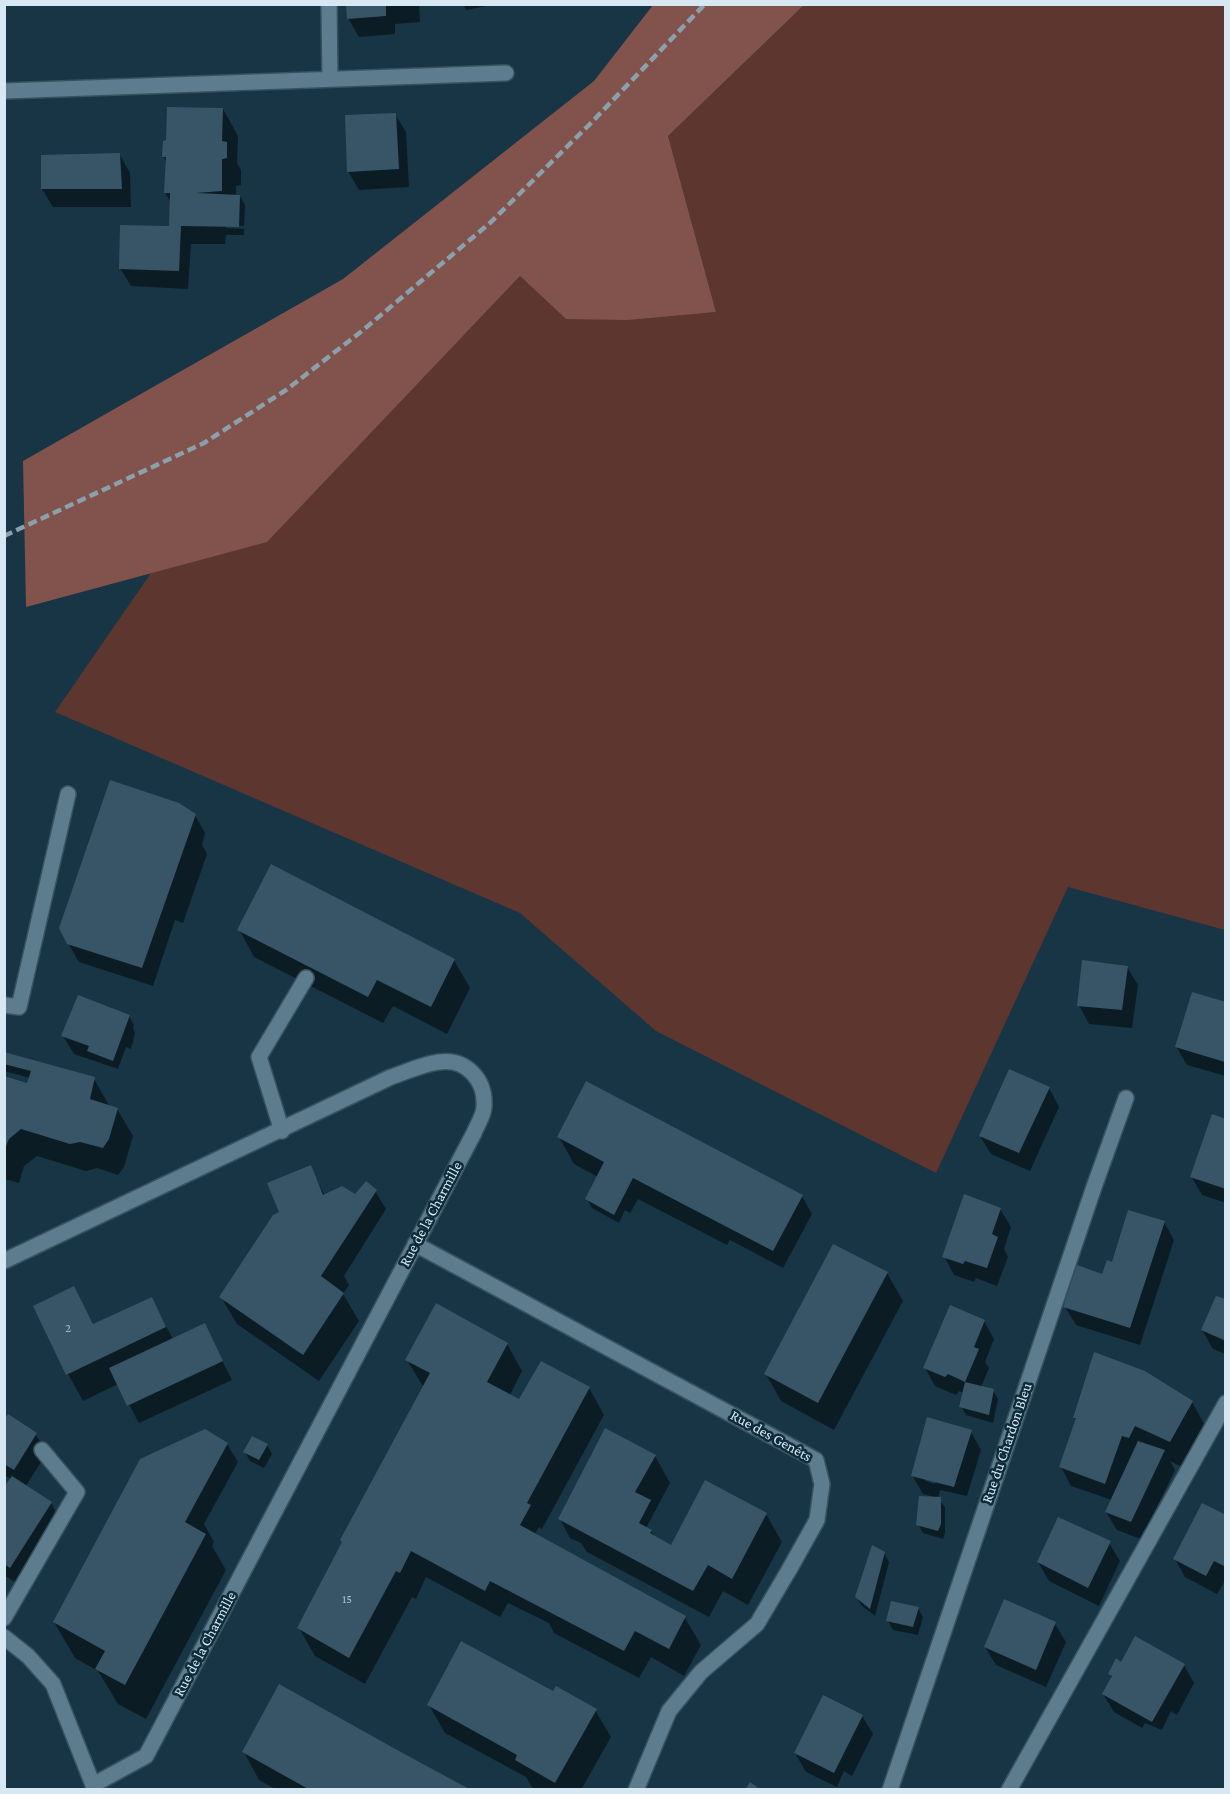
<!DOCTYPE html>
<html>
<head>
<meta charset="utf-8">
<style>
	body { margin:0 }
	#map { position:relative; width:1230px; height:1794px; overflow:hidden; background:#173545; font-family:"Crimson Pro",serif }
	canvas { display:block }
	.frame { position:absolute; inset:0; border:6px solid #d7e8f2; pointer-events:none }
</style>
</head>
<body>
<div id="map">
<canvas width="1230" height="1794"></canvas>
<div class="frame"></div>
</div>
<script>
const ctx = document.querySelector('canvas').getContext('2d');
ctx.lineJoin = 'round';
function fill(path, color) { ctx.fillStyle = color; ctx.fill(path, 'evenodd'); }
function stroke(path, color, width, dash) { ctx.strokeStyle = color; ctx.lineWidth = width; ctx.lineCap = dash ? 'butt' : 'round'; ctx.setLineDash(dash || []); ctx.stroke(path); }
function write(font, color, halo, rows, align = 'center') {
  ctx.font = font + ' "Crimson Pro",serif'; ctx.lineWidth = 5; ctx.setLineDash([]); ctx.textBaseline = 'middle'; ctx.strokeStyle = halo; ctx.fillStyle = color; for (const [text, x, y, turn = 0] of rows) {
    ctx.save(); ctx.translate(x, y); ctx.rotate((+turn || 0) * Math.PI / 180); ctx.textAlign = isNaN(turn) ? turn : align; if (halo) ctx.strokeText(text, 0, 0); ctx.fillText(text, 0, 0); ctx.restore();
  }
}
fill(new Path2D(`
	M804,5H1225V930L1068,887L936,1173L656,1031L520,913L55,712L151,573L267,541L520,276L566,319L716,312L668,136Z`), '#5d3630');
fill(new Path2D(`
	M653,5H804L668,136L716,312L627,320L566,319L520,276L267,542L26,607L23,461L343,279L594,81Z`), '#82534c');
fill(new Path2D(`
	M348,4H419L420,22L395,24V34L359,37L348,18Z
	M463,4H497L466,10Z
	M223,109L238,136L237,163L241,170V185L236,186V196H240L245,205L244,226L226,225V228L244,229V235H226L225,244H191L188,289L131,286L120,268L170,227L171,203L165,193L167,163L163,156Z
	M395,114L406,132L409,187L359,190L348,171Z
	M120,155L130,173L131,207H53L42,189Z
	M195,815L205,833L202,845L207,854L183,923L175,920L153,986L79,962L68,943Z
	M239,929L454,960L470,988L447,1034L393,1006L383,1023L254,957Z
	M1127,967L1138,985L1132,1028L1089,1024L1079,1005Z
	M1226,1003V1076L1187,1065L1176,1046Z
	M129,1016L134,1025L133,1028L135,1033L131,1049L126,1047L118,1069L74,1054L63,1036Z
	M4,1054L94,1079L110,1107L117,1109L133,1136L124,1167L118,1175L97,1168L86,1171L37,1156L24,1166L19,1183L4,1179V1078L28,1085L30,1078L4,1071Z
	M1049,1088L1059,1107L1030,1171L991,1154L980,1136Z
	M1226,1120V1203L1202,1195L1191,1176Z
	M559,1137L802,1196L812,1214L783,1268L730,1240L727,1245L638,1199L630,1213L625,1210L619,1223L592,1208L587,1199L598,1177L574,1164Z
	M310,1167L325,1196H355L375,1191L386,1209L344,1276L349,1285L343,1294L359,1321L319,1381L237,1324L221,1297L281,1213Z
	M1000,1209L1011,1227L1004,1249L1008,1257L997,1286L976,1278L974,1282L954,1275L944,1256Z
	M1164,1222L1174,1240L1140,1345L1076,1325L1065,1307Z
	M887,1273L903,1301L834,1430L781,1401L766,1374Z
	M73,1288L94,1325L151,1299L173,1339L204,1325L232,1380L139,1423L118,1384L83,1401L68,1374Z
	M1226,1301V1354L1213,1349L1202,1330Z
	M984,1321L994,1339L985,1362L989,1368L981,1387L993,1391L998,1399L993,1423L966,1415L961,1406L964,1393L959,1391L956,1395L935,1386L925,1368Z
	M507,1344L522,1371L510,1395L520,1401L589,1388L604,1415L542,1529L539,1527L534,1535L685,1618L701,1645L684,1676L651,1657L639,1678L554,1633L549,1623L508,1603L500,1617L426,1577L416,1599L412,1597L365,1684L315,1656L299,1628L424,1388L407,1360Z
	M1192,1402L1207,1429L1186,1469L1170,1461L1175,1470L1141,1539L1117,1530L1106,1512L1112,1500L1071,1486L1061,1467L1077,1420L1075,1418Z
	M8,1416L36,1435L47,1453L25,1487L51,1503L61,1521L21,1586L4,1575V1490L11,1479L4,1475V1424Z
	M971,1432L981,1450L967,1496L940,1490L938,1498L945,1507V1533L943,1539L923,1533L918,1524L934,1497L923,1494L912,1475ZM925,1478L936,1481L935,1484L925,1481Z
	M227,1444L238,1462L204,1524L214,1542L212,1546L226,1570L146,1719L118,1704L98,1671L75,1658L54,1622Z
	M267,1445L272,1454L264,1468L250,1461L245,1452Z
	M655,1456L670,1483L646,1528L651,1531L655,1537L672,1547L766,1514L782,1542L748,1605L723,1591L709,1617L587,1552L581,1543L570,1538L560,1519Z
	M1226,1516V1579L1217,1594L1185,1577L1175,1559Z
	M1109,1543L1120,1561L1099,1606L1049,1581L1038,1562Z
	M884,1553L889,1562L875,1616L862,1606L856,1597Z
	M918,1608L923,1617L918,1635L893,1630L888,1621Z
	M1055,1624L1066,1642L1046,1687L996,1665L985,1647Z
	M1121,1664L1184,1665L1194,1683L1177,1715L1171,1711L1162,1730L1145,1723L1142,1728L1114,1712L1103,1694L1112,1678L1110,1674Z
	M553,1693L595,1710L611,1737L581,1790H536L532,1787L526,1777L445,1733L429,1705Z
	M862,1716L873,1734L852,1776L844,1771L837,1787L806,1772L795,1753Z
	M244,1752L468,1790H277L259,1780Z`), '#0007');
fill(new Path2D(`
	M346,4H386V16L347,19Z
	M167,107L223,108L222,141L227,142V158L222,159V191L196,193L240,195L239,227L181,226L179,271L119,269L120,225L169,226L170,193H164L166,157H162L163,141L166,140Z
	M396,113L399,169L347,172L345,115Z
	M120,153L122,189H41V155Z
	M110,780L179,803L196,814L142,968L67,944L59,928Z
	M271,864L455,959L431,1007L377,980L368,997L237,930Z
	M1082,960L1128,966L1122,1010L1077,1006Z
	M1192,992L1226,1002L1225,1062L1175,1047Z
	M78,995L130,1015L113,1061L87,1051L89,1046L61,1036Z
	M4,1052L95,1077L90,1099L118,1108L109,1139L103,1148L80,1142L70,1144L21,1129L9,1139L4,1151V1076L27,1083L31,1071L4,1064Z
	M1009,1069L1050,1087L1019,1153L979,1136Z
	M586,1081L803,1195L773,1251L633,1178L614,1215L585,1199L604,1162L557,1137Z
	M1212,1114L1226,1119V1189L1190,1177Z
	M311,1165L323,1195L342,1186L355,1194L366,1181L377,1190L321,1276L344,1293L303,1355L219,1297L273,1215L279,1212L267,1183Z
	M964,1194L1001,1208L992,1234L998,1237L987,1268L965,1261L963,1264L942,1257Z
	M1128,1210L1165,1221L1130,1328L1063,1307L1077,1265L1102,1274L1107,1260L1112,1262Z
	M833,1244L888,1272L818,1403L764,1374Z
	M74,1286L93,1324L152,1297L166,1327L66,1375L33,1306Z
	M1216,1296L1226,1299V1341L1201,1330Z
	M436,1303L508,1343L487,1382L519,1399L541,1361L590,1387L527,1503L531,1505L520,1525L686,1616L669,1649L635,1631L624,1651L490,1581L485,1591L411,1551L400,1573L396,1571L349,1658L297,1628L342,1542L340,1540L430,1373L405,1360Z
	M950,1305L985,1320L974,1347L979,1349L965,1382L948,1374L945,1377L923,1368Z
	M205,1323L223,1361L127,1406L109,1368Z
	M1094,1352L1145,1371L1193,1401L1170,1442L1135,1426L1129,1438L1122,1436L1105,1484L1059,1467L1076,1418H1073Z
	M965,1382L994,1389L989,1415L959,1407Z
	M8,1414L37,1433L14,1470L4,1464V1420Z
	M927,1417L972,1430L954,1487L911,1476Z
	M605,1428L656,1455L635,1492L651,1500L639,1523L652,1530L650,1533L671,1545L705,1480L767,1513L732,1579L708,1565L693,1591L558,1519Z
	M205,1429L228,1443L185,1522L206,1534L125,1685L95,1669L105,1651L53,1622L140,1459Z
	M252,1436L268,1444L259,1460L243,1452Z
	M1138,1441L1165,1450L1131,1522L1105,1512Z
	M12,1476L52,1502L10,1568L4,1564V1487Z
	M919,1496L941,1497V1524L938,1531L916,1525Z
	M1202,1503L1226,1515V1567L1214,1561L1206,1576L1173,1559Z
	M1058,1517L1111,1541L1088,1588L1037,1562Z
	M872,1545L885,1552L870,1609L855,1597Z
	M1004,1599L1056,1622L1036,1670L984,1647Z
	M891,1601L919,1607L913,1627L886,1621Z
	M1135,1636L1185,1664L1152,1722L1102,1694L1112,1676L1108,1674L1116,1658L1121,1662Z
	M461,1641L553,1691L556,1686L597,1709L555,1783L515,1760L517,1755L427,1705Z
	M279,1684L399,1751L471,1790H310L242,1752Z
	M823,1695L863,1715L834,1773L794,1753Z
	M750,1782L761,1790H745Z`), '#375566');
const service = new Path2D(`
	M4,1005L19,1007L68,794
	M282,1131L259,1057L306,978
	M4,1618L77,1492L42,1450`);
const minor = new Path2D(`
	M329,4L330,79
	M4,91L506,73
	M415,1244L816,1460L822,1484L817,1520L789,1570L757,1624L701,1672L669,1711L636,1790
	M4,1261L391,1077C406,1072 423,1064 439,1062C467,1058 486,1081 484,1107C484,1115 477,1125 474,1133L146,1756L93,1785
	M4,1637L28,1656L53,1684L95,1790
	M890,1790L1094,1187L1126,1098
	M1009,1790L1226,1403`);
stroke(service, '#38515f', 18);
stroke(minor, '#38515f', 18);
stroke(service, '#5d7c8e', 15);
stroke(minor, '#5d7c8e', 15);
stroke(new Path2D(`
	M4,536L204,443L286,390L362,331L491,222L590,124L705,4`), '#8aa0ac', 4.5, [9, 4.5]);
write('12px', '#afc3cf', null, [
	["2",68,1328],
	["15",347,1599]
]);
write('15px', '#d7e8f2', '#0d2b3a', [
	["Rue de la Charmille",431,1214,-62],
	["Rue des Genêts",771,1436,29],
	["Rue du Chardon Bleu",1007,1443,-71],
	["Rue de la Charmille",205,1644,-62]
]);
</script>
</body>
</html>
